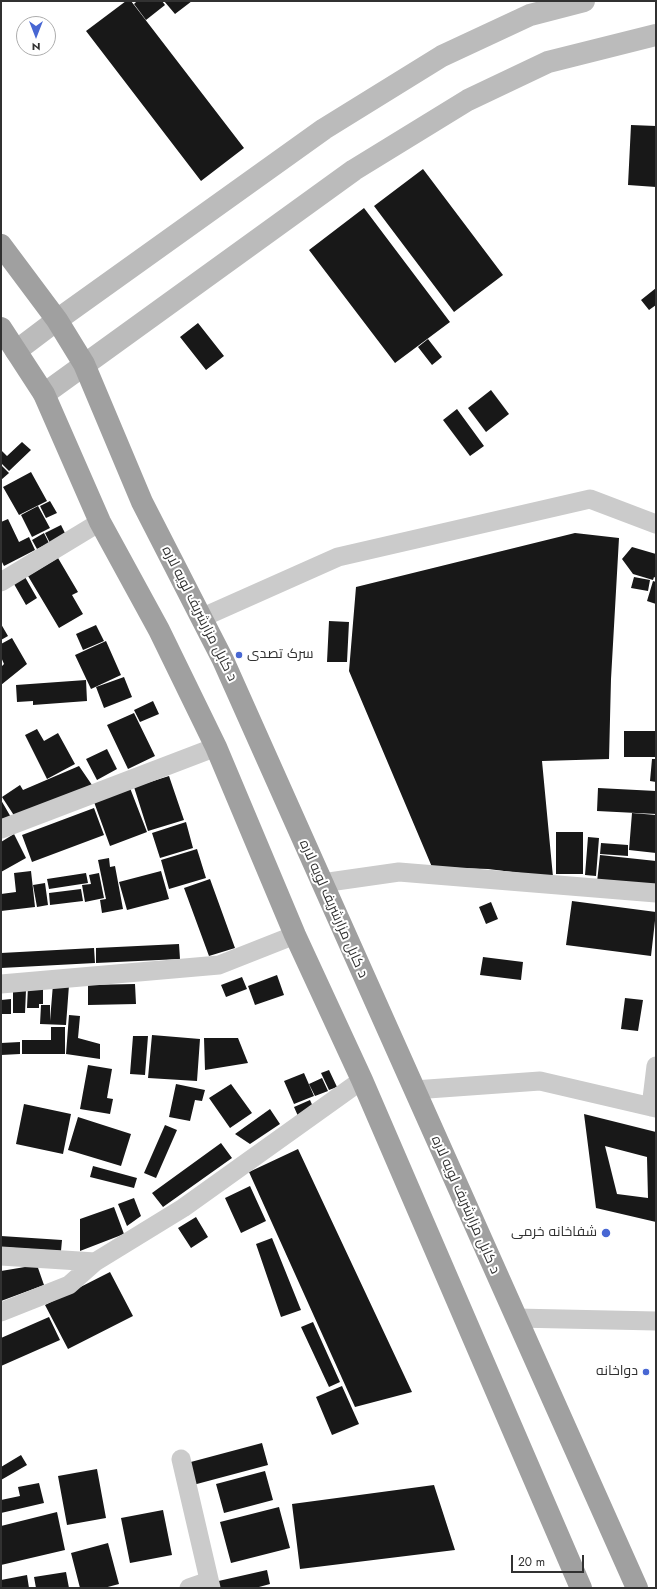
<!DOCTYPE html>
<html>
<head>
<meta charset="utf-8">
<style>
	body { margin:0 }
	#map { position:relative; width:657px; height:1589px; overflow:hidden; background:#fff; font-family:Jost,sans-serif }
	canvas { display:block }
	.frame { position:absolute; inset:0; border:2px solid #313131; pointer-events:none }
	.north { position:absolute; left:16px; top:16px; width:40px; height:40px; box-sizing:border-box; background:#fff; border:1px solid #adadad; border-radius:50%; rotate:180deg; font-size:11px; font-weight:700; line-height:16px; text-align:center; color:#313131 }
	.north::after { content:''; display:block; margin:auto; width:14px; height:18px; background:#4867d3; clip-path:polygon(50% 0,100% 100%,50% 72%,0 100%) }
	.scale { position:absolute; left:511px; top:1555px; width:73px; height:18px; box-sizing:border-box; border:2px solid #313131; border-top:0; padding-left:5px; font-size:12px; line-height:14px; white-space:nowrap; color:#313131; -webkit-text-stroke:3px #fff; paint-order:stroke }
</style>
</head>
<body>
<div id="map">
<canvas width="657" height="1589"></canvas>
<div class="frame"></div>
<div class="north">N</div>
<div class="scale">20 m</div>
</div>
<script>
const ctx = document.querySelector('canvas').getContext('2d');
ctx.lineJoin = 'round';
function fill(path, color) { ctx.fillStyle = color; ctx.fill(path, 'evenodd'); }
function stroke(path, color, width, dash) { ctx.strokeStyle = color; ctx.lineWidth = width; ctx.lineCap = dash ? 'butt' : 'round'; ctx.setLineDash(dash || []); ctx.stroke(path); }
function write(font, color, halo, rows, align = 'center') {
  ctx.font = font + ' Jost,Cairo,sans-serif'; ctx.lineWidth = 4; ctx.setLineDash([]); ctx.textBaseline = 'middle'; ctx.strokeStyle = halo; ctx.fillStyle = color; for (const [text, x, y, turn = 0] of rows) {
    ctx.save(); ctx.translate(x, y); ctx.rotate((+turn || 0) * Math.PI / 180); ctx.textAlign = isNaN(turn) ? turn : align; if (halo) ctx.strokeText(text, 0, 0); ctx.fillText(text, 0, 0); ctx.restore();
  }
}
fill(new Path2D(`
	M126,1H131L244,148L201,181L86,31Z
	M137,1H162L165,5L146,20L134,4Z
	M164,1H192L175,14Z
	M631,125L656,126V187L628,185Z
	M423,169L503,275L454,312L374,206Z
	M364,208L450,322L395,363L309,250Z
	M656,288V305L649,310L641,300Z
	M198,323L224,356L206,370L180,337Z
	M428,339L442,357L432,365L418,347Z
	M491,390L509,414L486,432L468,408Z
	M457,409L484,446L470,456L443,420Z
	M22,442L31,450L9,471L1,463V450L7,456Z
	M1,465L9,473L1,480Z
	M31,472L47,501L19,515L3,487Z
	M50,501L57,513L46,518L40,506Z
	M38,506L50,528L32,537L21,515Z
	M8,519L19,542L29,537L35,550L4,566L1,560V522Z
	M61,525L66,535L50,543L45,533Z
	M44,533L49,543L37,549L32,540Z
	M575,533L619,538L611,679L609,759L542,761L553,877L488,869L432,867L349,671L356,587Z
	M632,547L656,554V578L654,577L653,580L633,574L622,559Z
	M58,558L78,592L72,595L83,614L59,628L28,576Z
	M25,577L37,598L26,605L14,584Z
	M634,577L650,580L648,591L631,588Z
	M653,581L656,582V604L647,601Z
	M329,621L349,622L347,662H327Z
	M1,624L8,636L1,640Z
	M96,625L104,641L83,650L76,634Z
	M12,638L27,664L1,685V667L4,664L1,657V644Z
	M106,641L121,675L91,689L75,655Z
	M124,677L132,697L104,708L96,687Z
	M86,680L87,701L33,705V701L17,702L16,685Z
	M153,701L159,714L140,722L134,710Z
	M134,713L155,756L128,769L107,725Z
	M37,729L44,741L58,733L75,764L47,779L25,735Z
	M624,731H656V757H624Z
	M107,749L117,769L97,780L86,759Z
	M652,759H656V782L650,781Z
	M79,766L92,785L17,820L2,797L20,785L23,790Z
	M169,776L184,820L148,831L134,787Z
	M130,788L147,832L110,846L94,802Z
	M598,788L656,791V814L597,811Z
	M1,800L12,819L1,824Z
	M94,808L104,835L32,862L22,835Z
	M632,813L656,815V853L629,850Z
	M186,822L193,848L160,858L152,833Z
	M556,832H583V874H556Z
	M14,834L26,858L1,872V842Z
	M588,837L599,838L596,876L585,875Z
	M601,843L628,845V856L600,854Z
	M197,849L206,878L169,889L161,860Z
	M600,855L656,861V888L597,882Z
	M109,858L110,867L115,866L123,909L102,913L100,900L106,899L98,860Z
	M31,871L35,907L1,911V894L16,892L14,873Z
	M161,871L169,899L127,910L119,882Z
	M86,873L88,883L49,889L47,879Z
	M99,873L104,898L85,902L82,885L91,884L89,875Z
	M210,879L235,948L209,956L184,888Z
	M45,883L48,905L37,907L33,885Z
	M81,889L83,901L50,905L49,893Z
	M572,901L656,912L651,956L566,945Z
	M491,902L498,919L486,924L479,907Z
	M179,944L180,959L96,963V948Z
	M94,948L95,963L1,968V953Z
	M483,957L523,962L521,980L480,975Z
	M277,975L284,995L255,1005L248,986Z
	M242,977L247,989L226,997L221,985Z
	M53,984L69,985L66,1025L40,1024L41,1005H50V1021Z
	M135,984L136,1004L88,1005V985Z
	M28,986L43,987V1004H39V1008H27Z
	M13,990H26L25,1013H13Z
	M625,998L643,1000L638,1031L621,1029Z
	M11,999V1014H1V1000Z
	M69,1015L80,1016L78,1038L100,1044V1059L66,1054Z
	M51,1027H65V1054H22V1040H51Z
	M152,1035L200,1039L197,1081L148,1078Z
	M133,1036H148L145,1075L130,1074Z
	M204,1038H238L248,1063L205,1070Z
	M20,1042V1054L1,1055V1043Z
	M88,1065L112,1069L107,1098L113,1099L110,1114L80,1109Z
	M329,1070L337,1087L329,1090L321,1073Z
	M304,1073L314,1096L294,1104L284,1081Z
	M322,1078L328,1091L315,1096L309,1084Z
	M176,1084L205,1090L202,1101L195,1100L190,1121L169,1117Z
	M231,1084L252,1113L230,1128L209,1098Z
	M310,1100L314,1109L298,1116L294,1107Z
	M24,1104L71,1114L63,1154L16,1144Z
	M270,1109L280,1124L250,1144L235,1134Z
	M584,1114L656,1132V1222L596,1208ZM605,1146L647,1157L648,1198L617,1194Z
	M78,1117L131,1134L121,1166L68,1150Z
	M165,1125L177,1130L156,1178L144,1173Z
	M221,1143L232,1158L163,1207L152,1193Z
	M298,1149L412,1392L355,1407L249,1172Z
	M93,1166L137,1178L134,1188L90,1177Z
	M250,1186L266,1221L241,1233L225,1198Z
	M134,1198L141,1216L127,1226L118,1204Z
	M114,1207L124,1234L80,1251V1219Z
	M196,1217L208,1237L191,1248L178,1228Z
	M1,1236L62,1240L61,1251L1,1247Z
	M272,1238L301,1310L281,1317L256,1244Z
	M37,1265L44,1285L1,1301V1271Z
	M110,1272L133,1316L68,1349L45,1305Z
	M49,1317L60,1340L1,1366V1338Z
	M313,1322L340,1382L329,1387L301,1327Z
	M342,1386L359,1424L332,1435L316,1397Z
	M262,1443L268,1465L193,1485L187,1463Z
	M21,1455L27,1465L1,1480V1467Z
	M97,1469L106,1518L67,1525L58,1476Z
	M265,1471L273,1500L224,1513L216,1484Z
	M39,1483L44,1503L1,1513V1500L20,1496L18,1487Z
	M434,1485L455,1550L300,1569L292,1504Z
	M279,1507L290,1548L231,1563L220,1522Z
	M163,1510L172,1555L130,1563L121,1518Z
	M57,1512L65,1550L1,1565V1526Z
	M108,1543L119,1584L104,1588H80L71,1553Z
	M267,1570L270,1584L259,1587L260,1588H215L214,1582Z
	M66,1572L69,1588H36L34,1577Z
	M27,1575L29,1588H1V1580Z`), '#181818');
stroke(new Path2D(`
	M1,582L100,522
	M201,618L338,557L590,499L656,524
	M1,829L216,747
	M322,883L399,872L656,893
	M1,984L219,965L295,935
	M414,1090L540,1081L656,1108
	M651,1107L656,1066
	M1,1256L95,1262
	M1,1312L69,1285L95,1262L183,1208L362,1080
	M516,1318L656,1321
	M181,1459L211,1588
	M189,1588L209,1581`), '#cbcbcb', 19);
stroke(new Path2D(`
	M16,351L57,320L324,129L442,56L530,15L584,1
	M44,394L354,170L468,100L548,62L656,35`), '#bbb', 22);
stroke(new Path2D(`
	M1,245L57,320L84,364L142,502L223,660L637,1588
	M1,328L44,394L100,522L159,630L216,747L295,935L362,1080L581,1588`), '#a0a0a0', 22);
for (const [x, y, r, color] of [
	[239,655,4,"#4867d3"],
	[606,1233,5,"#4867d3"],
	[646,1372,4,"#4867d3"]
]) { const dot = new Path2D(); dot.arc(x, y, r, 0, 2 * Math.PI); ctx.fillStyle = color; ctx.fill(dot); stroke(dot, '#fff', 1.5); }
write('14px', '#313131', '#fff', [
	["د کابل مزارشریف لویه لاره",199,614,63],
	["د کابل مزارشریف لویه لاره",333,909,66],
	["د کابل مزارشریف لویه لاره",465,1205,66]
]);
write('14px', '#313131', '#fff', [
	["سرک تصدی",247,655,"left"],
	["شفاخانه خرمی",597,1233],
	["دواخانه",638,1372]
], 'right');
</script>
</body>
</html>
